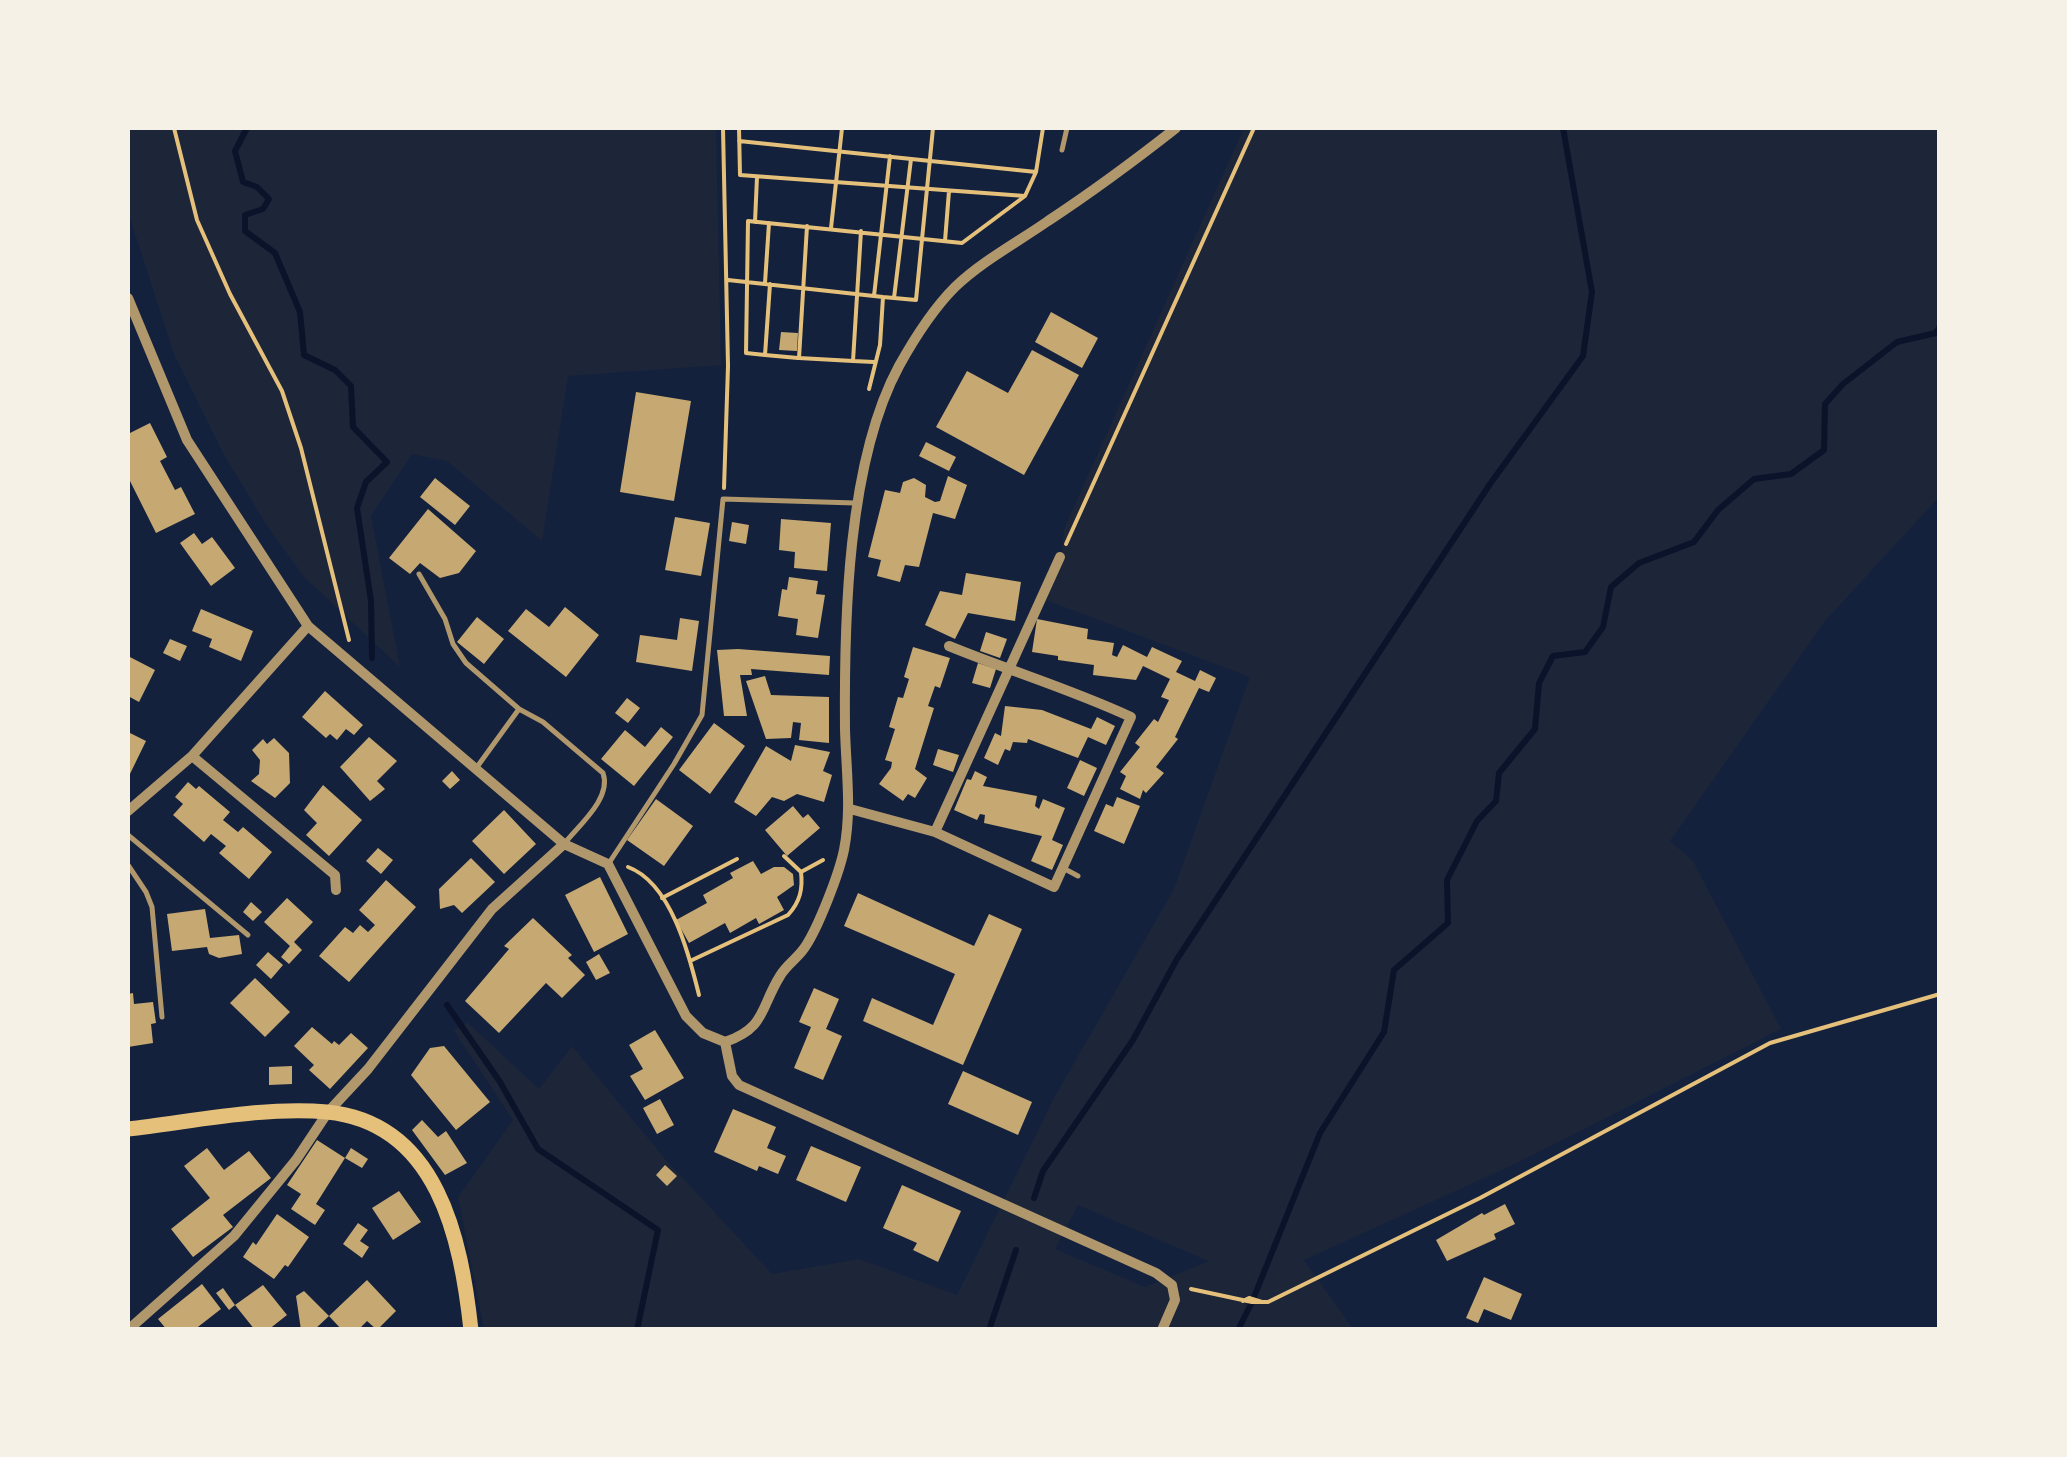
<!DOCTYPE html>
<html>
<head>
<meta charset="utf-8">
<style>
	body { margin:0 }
	#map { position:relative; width:2067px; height:1457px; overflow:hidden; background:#14213d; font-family:"Varela Round",sans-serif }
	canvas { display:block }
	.frame { position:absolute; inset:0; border:130px solid #f6f1e7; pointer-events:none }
</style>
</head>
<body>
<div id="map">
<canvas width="2067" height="1457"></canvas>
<div class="frame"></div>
</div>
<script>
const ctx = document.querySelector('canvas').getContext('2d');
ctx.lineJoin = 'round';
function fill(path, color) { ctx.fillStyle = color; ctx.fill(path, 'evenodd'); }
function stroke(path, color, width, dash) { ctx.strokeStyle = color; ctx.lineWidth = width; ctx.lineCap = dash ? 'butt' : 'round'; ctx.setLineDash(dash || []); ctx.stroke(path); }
fill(new Path2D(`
	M128,128H716L721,365L568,376L542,541L447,461L412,454L371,516L400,667L304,577L267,526L223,453L174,354L128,212Z
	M1244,128H1939V497L1825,621L1670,841L1693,861L1781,1029L1517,1163L1304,1260L1353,1329H484L458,1197L513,1120L454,1031L467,1022L539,1089L572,1046L666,1160L772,1274L859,1259L957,1295L1054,1098L1174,889L1250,677L1040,598L1062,552L1064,529ZM1078,1205L1208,1261L1207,1262L1145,1287L1055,1249Z`), '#1d2539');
stroke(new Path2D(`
	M247,128L235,151L243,182L257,187L269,199L263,209L245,215V231L275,253L300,312L304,355L335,370L351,386L353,427L387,462L366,482L357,508L371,601L372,658
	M447,1005L500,1082L538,1149L658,1230L637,1330
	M1034,1198L1043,1171L1133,1040L1177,959L1490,484L1583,356L1592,292L1563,128
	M989,1330L1016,1250
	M1238,1330L1252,1302L1320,1133L1384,1032L1394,970L1448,923L1447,880L1477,821L1496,801L1499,773L1535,729L1539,683L1553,656L1585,652L1603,627L1611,587L1639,563L1694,542L1718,510L1754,479L1791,474L1824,450L1825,404L1843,384L1897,342L1936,333L1940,326`), '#0b132b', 6);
fill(new Path2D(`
	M1051,312L1098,338L1082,368L1035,342Z
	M781,332L798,333L797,351L779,350Z
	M1032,350L1079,375L1024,475L936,427L967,371L1008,393Z
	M636,392L691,401L674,501L620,492Z
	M150,423L167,457L160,461L175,490L181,487L195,514L156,533L128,477V434Z
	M926,442L956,457L949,471L919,456Z
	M948,476L967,485L955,519L933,513L919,567L905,565L900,582L877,576L881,560L868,557L885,490L900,493L903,482L914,478L926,485L925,497L935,502L940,501Z
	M435,478L470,506L455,525L420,497Z
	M428,509L476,551L459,573L440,578L420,563L410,574L389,558Z
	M675,517L710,523L701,576L665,570Z
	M781,519L831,523L827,571L794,568L795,552L779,550Z
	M732,522L749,525L746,544L729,541Z
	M194,533L202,544L212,537L235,568L211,586L180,543Z
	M966,573L1021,582L1015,621L968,613L955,639L925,625L940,591L962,595Z
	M789,577L818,581L816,594L825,595L818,638L796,635L798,619L778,616L782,589L787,590Z
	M565,607L599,635L566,677L508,631L526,609L549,627Z
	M201,609L253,631L241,661L209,647L212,639L192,631Z
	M477,617L504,639L484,664L457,642Z
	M680,618L699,621L692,671L636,662L640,635L677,640Z
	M1037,619L1088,629L1087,639L1114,643L1112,655L1117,657L1123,645L1147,657L1152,647L1182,661L1176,672L1195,681L1200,670L1216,678L1209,692L1199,688L1175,737L1178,739L1156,767L1164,773L1146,793L1143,790L1140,799L1120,789L1126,776L1120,772L1140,747L1135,743L1154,719L1158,722L1169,700L1161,697L1170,679L1143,666L1136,680L1093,675L1094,665L1058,660V656L1032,652Z
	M986,632L1007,639L1000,658L980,651Z
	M170,639L187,646L180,661L163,653Z
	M913,647L950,658L940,688L935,686L928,706L934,708L915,769L927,778L915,798L908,794L903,801L879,784L891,768L892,762L885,760L895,729L889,727L898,697L903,698L909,679L904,677Z
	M738,649L830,656L829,675L751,669L752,675H740L747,716H724L717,650Z
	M128,656L155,670L139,702L128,696Z
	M978,663L996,669L990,688L972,683Z
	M765,676L771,695L829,697V743L799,740L801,723L793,722L791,738L766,739L746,681Z
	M325,691L363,725L354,735L346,729L337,740L330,734L326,738L302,717Z
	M627,698L640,708L628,723L615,713Z
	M1005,706L1042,710L1091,729L1097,717L1115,726L1106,745L1088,737L1078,758L1028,739L1027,743L1013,742L1010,751L1005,749L998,765L984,758L995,733L1001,736Z
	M714,723L745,746L710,794L679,770Z
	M661,727L673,737L634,786L601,759L625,730L645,747Z
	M128,732L146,741L128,778Z
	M369,737L397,761L377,781L385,789L370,801L340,767Z
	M274,738L289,753L290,783L275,798L251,781L259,774L260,760L252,750L263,739L267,744Z
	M795,745L830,752L823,771L832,775L824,802L797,794L784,801L772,797L756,816L734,802L766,746L791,761Z
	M938,749L959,755L953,772L933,765Z
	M1080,760L1097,768L1084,796L1067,788Z
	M452,771L460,780L450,789L442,781Z
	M975,771L987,777L983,786L1037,796L1035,806L1039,809L1043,799L1065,808L1052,840L1063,845L1052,870L1031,861L1042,836L984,823L985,815L980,814L977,820L954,810L967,779L971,780Z
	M188,782L196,789L199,786L230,812L223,820L238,832L243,827L272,852L249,879L219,853L226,846L211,834L204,842L173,815L183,804L175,797Z
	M323,785L362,820L329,856L306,835L317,823L304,810Z
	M1117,797L1140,806L1124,844L1094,831L1106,804L1113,807Z
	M656,799L693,826L664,866L627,840Z
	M793,806L803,818L808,814L820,828L787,856L765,830Z
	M504,810L536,844L504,874L472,841Z
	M378,848L393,860L381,874L366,861Z
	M471,858L495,882L462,913L454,905L440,909L439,889Z
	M753,861L761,874L774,867H784L793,874L794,885L777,897L784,910L759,924L756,918L730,933L725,923L689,943L676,920L707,903L703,895L733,878L730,873Z
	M600,877L628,934L594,952L565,895Z
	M386,880L416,907L349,982L319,956L345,927L353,933L360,925L368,932L375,925L359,910Z
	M858,893L974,946L989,914L1022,929L963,1065L863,1021L872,998L933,1025L955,974L844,926Z
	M287,898L313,922L294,942L302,950L289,964L281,957L290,946L264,922Z
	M251,902L262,912L253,921L243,912Z
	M205,909L210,938L239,935L242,954L219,958L209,954L207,947L172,951L167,914Z
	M533,918L572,955L568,958L585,975L562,998L546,983L499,1033L465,1001L509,949L504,946Z
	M268,952L283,965L271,979L256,965Z
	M599,954L610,973L596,980L586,962Z
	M255,978L290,1012L265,1037L230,1003Z
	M814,988L839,999L826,1029L842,1036L823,1080L794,1068L811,1027L799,1022Z
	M133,993L134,1004L153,1002L156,1023L151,1024L153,1043L128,1047V994Z
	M312,1027L332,1044L334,1041L339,1045L351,1033L368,1048L330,1089L309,1070L314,1065L294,1046Z
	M655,1030L684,1078L645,1100L630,1076L643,1069L629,1045Z
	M444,1046L490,1102L456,1130L411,1075L430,1048Z
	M292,1066V1084L269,1085V1067Z
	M963,1071L1032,1102L1018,1135L948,1104Z
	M660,1099L674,1125L657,1134L643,1108Z
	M733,1109L776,1127L767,1148L786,1156L778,1174L759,1166L757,1171L714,1152Z
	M422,1120L438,1137L446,1131L467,1163L445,1175L412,1130Z
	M317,1140L345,1158L316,1204L325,1210L315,1225L291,1209L301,1194L287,1185Z
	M811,1146L861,1167L846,1202L796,1180Z
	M207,1148L224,1170L249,1151L271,1178L223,1215L233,1227L193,1257L171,1229L210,1198L184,1166Z
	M351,1148L368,1159L362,1168L345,1158Z
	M665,1165L677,1176L667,1186L656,1175Z
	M902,1185L961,1211L938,1262L913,1250L917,1243L883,1228Z
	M399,1191L421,1222L393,1240L372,1208Z
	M1505,1204L1515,1224L1494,1234L1496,1239L1447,1261L1436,1240L1482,1213L1484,1215Z
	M277,1214L309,1237L288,1267L285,1265L274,1279L243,1257L253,1242L256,1245Z
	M358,1223L368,1230L360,1241L369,1247L362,1258L343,1244Z
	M1484,1277L1522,1294L1511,1320L1484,1309L1478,1323L1466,1318Z
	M367,1280L396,1311L377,1330L367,1321L358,1330H342L329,1316Z
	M202,1284L221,1309L194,1330H167L158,1319Z
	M263,1285L287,1315L268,1330H255L235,1305Z
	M223,1288L235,1305L229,1310L216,1293Z
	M304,1291L329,1316L314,1330H301L296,1296Z`), '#c6a872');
stroke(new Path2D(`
	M174,128L197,220L230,294L282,391L301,448L349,640
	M723,128L728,366L724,488
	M739,128L740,175L1025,196L1036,172L1043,128
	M739,141L1036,172
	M755,222L757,177
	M807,226L799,358L853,361
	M831,228L842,128
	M861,231L853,361L874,362
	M945,241L949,191
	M728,280L883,297L880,345L869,389
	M765,283L769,223
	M770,284L765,355L798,358
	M874,296L890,156
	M883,297L916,300L933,128
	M894,298L911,159
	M765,355L746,353L748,221L962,243L1025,196
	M1066,544L1254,128
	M628,867C671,883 689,954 699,995
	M801,872L823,860
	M662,898L737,859
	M690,961L788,915C800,902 803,889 801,872L784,856
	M1191,1289L1252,1302H1268L1480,1198L1770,1043L1940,994
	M1243,1301L1249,1298L1262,1302`), '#e5c07b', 4);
stroke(new Path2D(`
	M1062,150L1067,128
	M419,574L445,619L453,644L466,663L519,709L477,767
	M519,709L543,722L603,773C612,798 579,825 564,844
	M128,835L248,935
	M609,863L674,764L702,715L723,499L855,503
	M128,865L146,892L152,907L162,1017
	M1063,868L1078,876`), '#b1986c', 5);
stroke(new Path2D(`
	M128,298L187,440L308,626L564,844L608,864L686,1016L703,1033L725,1042C766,1028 760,1008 780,976C786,965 798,958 805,947C818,928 839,874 844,850C852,809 846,770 845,729C844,621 847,462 899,366C914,339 933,309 955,287C982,261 1018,242 1048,221C1092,192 1134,161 1176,128
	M192,756L335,875L336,890
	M850,809L935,832L1054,887L1131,717C1071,689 1010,671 949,646
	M128,811L192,756L308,626
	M935,832L1060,557
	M725,1042L732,1076L739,1085L1156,1273L1172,1285L1175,1300L1162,1330
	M128,1330L234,1236L296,1160L328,1112L368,1069L492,909L564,844`), '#b1986c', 10);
stroke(new Path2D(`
	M128,1129C190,1122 265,1106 327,1112C438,1123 461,1239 471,1330`), '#e5c07b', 15);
</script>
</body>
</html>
